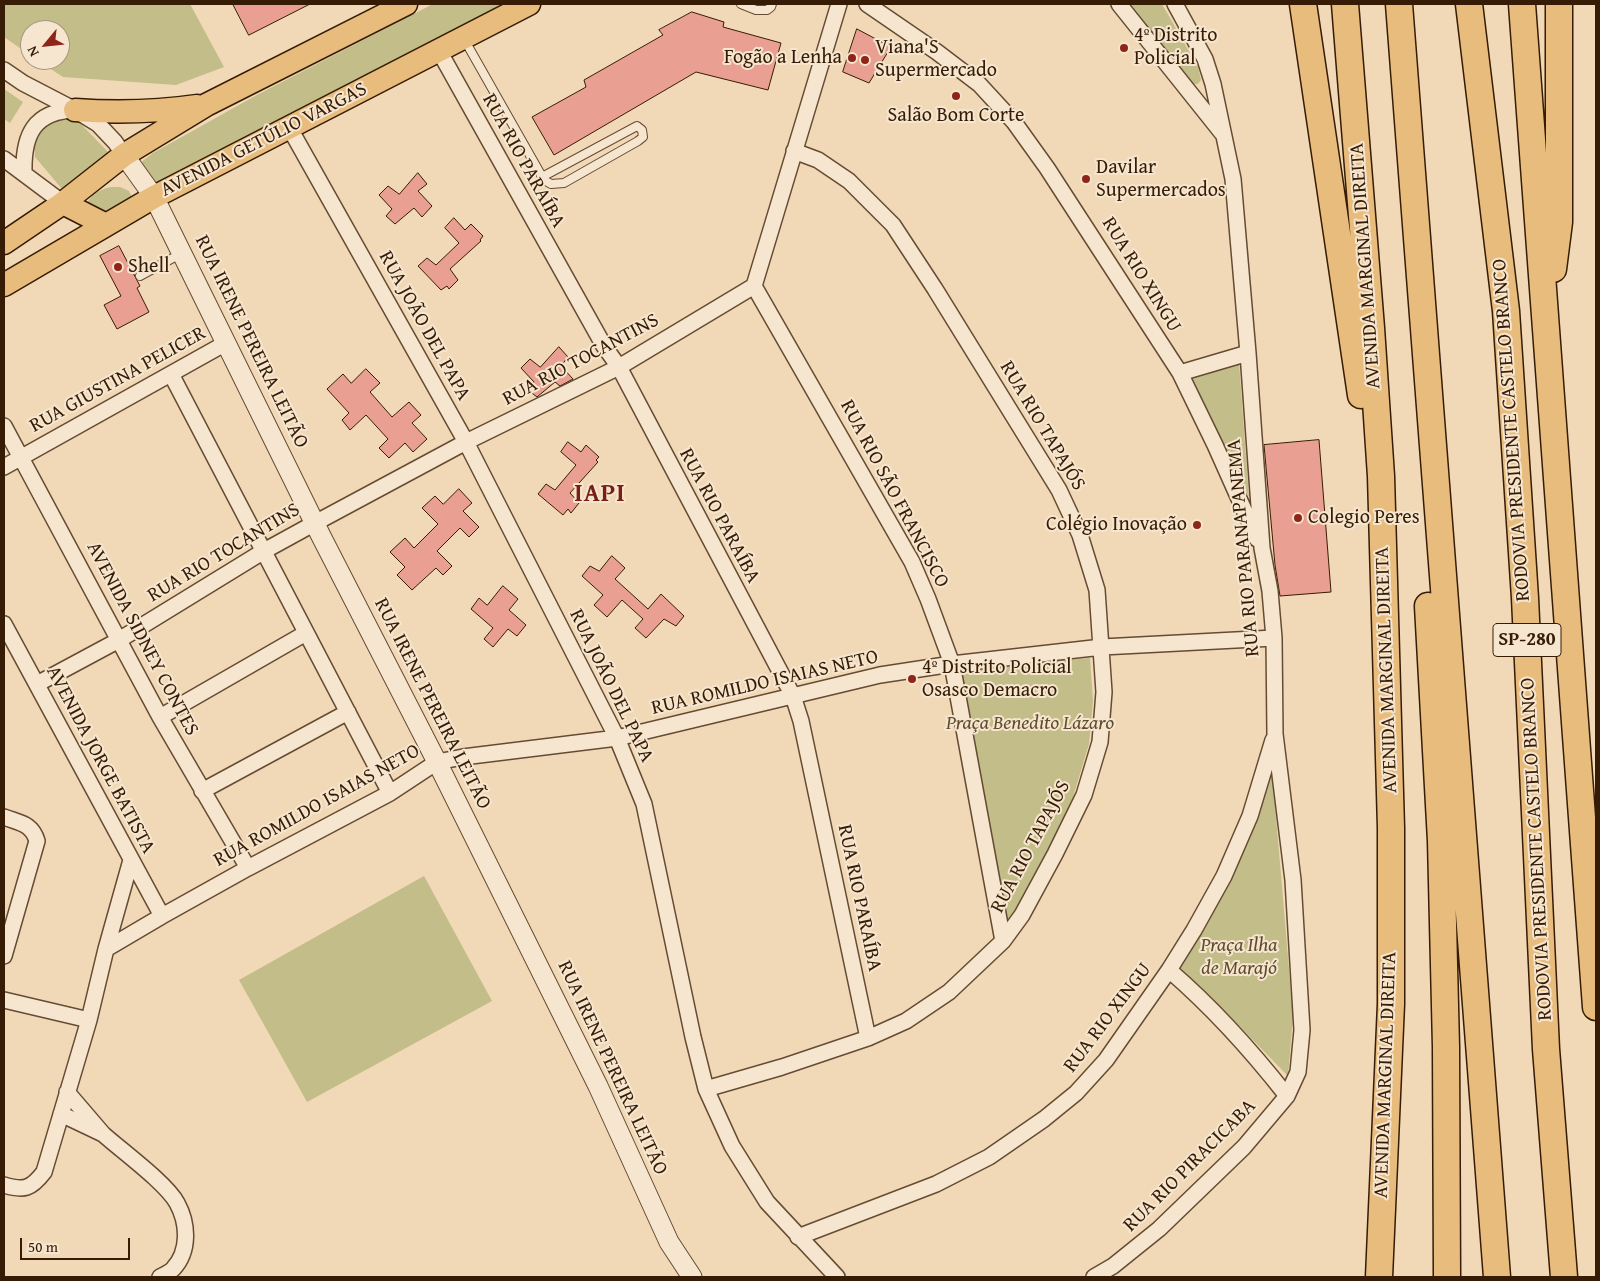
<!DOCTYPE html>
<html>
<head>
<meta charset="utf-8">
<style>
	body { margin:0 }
	#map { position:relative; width:1600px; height:1281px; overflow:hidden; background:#f1d9b7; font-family:"Gentium Book Plus",serif }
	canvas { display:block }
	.frame { position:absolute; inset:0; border:5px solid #361c05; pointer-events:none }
	.north { position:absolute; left:20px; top:20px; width:50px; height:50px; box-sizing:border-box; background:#f6e6d0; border:1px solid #a9957f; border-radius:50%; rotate:242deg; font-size:14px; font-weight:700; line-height:20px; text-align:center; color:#361c05 }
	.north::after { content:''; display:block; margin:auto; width:18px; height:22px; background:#8f2418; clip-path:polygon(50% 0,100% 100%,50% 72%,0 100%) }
	.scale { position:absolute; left:20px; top:1238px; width:110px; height:22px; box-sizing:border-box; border:2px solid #361c05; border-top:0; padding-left:6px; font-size:15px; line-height:18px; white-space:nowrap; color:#361c05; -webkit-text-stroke:4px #f6e6d0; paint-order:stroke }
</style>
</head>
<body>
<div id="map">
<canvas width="1600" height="1281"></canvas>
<div class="frame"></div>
<div class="north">N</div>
<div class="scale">50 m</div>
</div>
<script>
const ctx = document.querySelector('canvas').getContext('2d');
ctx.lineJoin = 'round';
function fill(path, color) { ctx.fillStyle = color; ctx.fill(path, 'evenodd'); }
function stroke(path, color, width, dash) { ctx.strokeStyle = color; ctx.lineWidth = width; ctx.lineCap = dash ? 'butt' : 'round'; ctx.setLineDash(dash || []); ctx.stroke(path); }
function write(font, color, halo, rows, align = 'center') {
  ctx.font = font + ' "Gentium Book Plus",serif'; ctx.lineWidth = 4; ctx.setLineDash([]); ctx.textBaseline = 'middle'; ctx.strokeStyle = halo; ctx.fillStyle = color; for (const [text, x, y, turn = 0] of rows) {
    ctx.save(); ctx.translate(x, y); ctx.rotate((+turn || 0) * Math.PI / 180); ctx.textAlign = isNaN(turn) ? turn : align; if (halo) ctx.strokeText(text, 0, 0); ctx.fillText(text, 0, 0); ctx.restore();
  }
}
fill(new Path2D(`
	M4,4H190L224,67L176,85L63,77L37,60H60V30H30V55L4,37Z
	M433,4H500L490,13L156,185L140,163L153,153L255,96Z
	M1131,4H1162L1198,67L1201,80L1198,84H1194L1187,80Z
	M4,89L23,102L10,123L4,119Z
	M65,113L80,123L109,153L62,189L35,157L34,145L40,124Z
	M112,187H120L129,191L132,197L106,214L87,203C92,194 102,188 112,187Z
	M1239,363L1249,497L1188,377Z
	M1090,658L1093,701L1089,744L1072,800L1019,908L1005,931L959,669Z
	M1271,758L1293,1016L1288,1076L1212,998L1174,965Z
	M424,876L492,1001L307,1102L239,980Z`), '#c2bd89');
const building = new Path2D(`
	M233,4H310L249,35Z
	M692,12L724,22L723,27L781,43L768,90L696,72L554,155L532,117L586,87L584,80L663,35L659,30Z
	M857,29L891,47L869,83L843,72Z
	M418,173L427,184L418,191L432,206L422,217L414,208L395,224L386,216L392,209L379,195L388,186L399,194Z
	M454,218L465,230L471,224L483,236L480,240L481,241L450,269L458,280L449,289L447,286L441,290L418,266L427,258L436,265L459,243L445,228Z
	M119,246L140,286L137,288L149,312L117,329L104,305L121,296L100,256Z
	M559,347L568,357L561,366L573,379L560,386L555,382L537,397L528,390L534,382L521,368L530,359L540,367Z
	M366,369L380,383L370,392L392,417L409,402L421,415L412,423L427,439L413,452L405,443L389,458L379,448L388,439L366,415L350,430L342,420L349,413L327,389L343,374L351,383Z
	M1319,440L1331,592L1280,596L1275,565L1264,445Z
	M568,442L581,452L586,445L599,457L596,460L598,462L570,493L579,503L571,513L568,509L563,515L538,494L546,484L555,490L576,465L561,452Z
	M459,489L472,503L463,511L479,527L469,537L460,528L437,551L452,566L443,575L436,568L412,590L397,575L405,567L390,552L405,538L414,548L438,524L422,508L435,496L443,504Z
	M612,556L625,568L615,579L648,609L661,594L684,616L676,626L664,619L646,638L635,628L643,619L622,600L607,617L594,605L603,595L582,576L590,566L599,571Z
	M503,586L518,599L509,610L526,625L517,636L508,629L493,647L484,639L493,628L471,609L479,598L487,605Z`);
fill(building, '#e99f91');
stroke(building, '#361c05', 1);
const service = new Path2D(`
	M741,4L756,10H767L771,7L772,4
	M464,39L544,180L551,184L564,183L638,141L643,137L642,130L637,126L542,177
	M140,276L182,253`);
const minor = new Path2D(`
	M867,4L937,52L979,84L1014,122L1047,168L1180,373L1215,445L1257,539
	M1119,4L1222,133
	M438,49L604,346L619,367L793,696L801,721L868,1038
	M4,70L23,83L75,110L98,124L115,142L124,155
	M289,127L466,442L617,738L644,804L693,1037L706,1089L732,1146L767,1202L837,1277
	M4,159L63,203
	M24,173C23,135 34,111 75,110
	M754,286L912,562L928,599L952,664L1003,941
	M1180,373L1248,353
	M171,374L390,793
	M4,426L160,717L248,868
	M4,467L226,343
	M4,624L162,916
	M37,684L119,640L264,551L315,523L466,442L619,367L754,286L839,4
	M160,717L306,633
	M202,791L348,712
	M4,817C19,823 32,823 37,841L4,956
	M106,949L162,916L248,868L390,793L437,762L463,757L617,738L880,675L952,664L1102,647L1274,638
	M1169,970C1213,1008 1251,1050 1287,1096
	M4,1000L89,1020
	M706,1089L782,1067L868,1038L906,1021L949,992L1003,941L1022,915L1055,854L1084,795L1100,742L1104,692L1097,590L1080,535L1059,490L935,289L893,225L849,181L818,160L794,151
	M61,1114L103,1134L67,1092
	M103,1134C122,1151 166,1183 177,1203C188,1223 190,1251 173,1269C170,1272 164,1275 160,1277
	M4,1185C24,1191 31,1189 44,1172L89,1020L106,949L131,860
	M798,1237L936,1184L989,1157L1044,1119L1076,1093L1106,1060L1169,970L1194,930L1224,876L1250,816L1273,740
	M1094,1277L1113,1266L1159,1229L1244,1147L1287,1096L1298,1072L1302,1030L1293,880L1275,734L1274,638L1270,591L1262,548L1248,353L1233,179L1213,84L1205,59L1175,4`);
const tertiary = new Path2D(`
	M124,155L154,197L321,536L437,762L598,1086L669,1242L692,1277`);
const primary = new Path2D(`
	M75,110C117,113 156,112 197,106
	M63,203L106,225
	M4,243L63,203L124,155L206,105L406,4
	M4,285L154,197L529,4`);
const motorway = new Path2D(`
	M1303,4L1361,395
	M1345,4L1371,328L1381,476L1391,828V1004L1379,1277
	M1399,4L1497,1277
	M1469,4L1506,311L1525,598L1546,1049L1564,1277
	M1522,4L1596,1007
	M1553,269L1559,222V4
	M1428,606L1441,841L1446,1047L1447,1277`);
stroke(service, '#654b32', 10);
stroke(minor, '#654b32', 18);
stroke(tertiary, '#654b32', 21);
stroke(primary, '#361c05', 25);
stroke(motorway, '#361c05', 29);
stroke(service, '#f6e6d0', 8);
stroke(minor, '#f6e6d0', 15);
stroke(tertiary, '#f6e6d0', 19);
stroke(primary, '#e8bc7c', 22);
stroke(motorway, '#e8bc7c', 26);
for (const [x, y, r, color] of [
	[1124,48,5,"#8f2418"],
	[852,58,5,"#8f2418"],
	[865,60,5,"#8f2418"],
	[956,96,5,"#8f2418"],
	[1086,179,5,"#8f2418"],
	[118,267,5,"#8f2418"],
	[1298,518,5,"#8f2418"],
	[1197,525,5,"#8f2418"],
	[912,679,5,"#8f2418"]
]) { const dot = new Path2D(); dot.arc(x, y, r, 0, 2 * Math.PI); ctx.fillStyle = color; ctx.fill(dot); stroke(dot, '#f6e6d0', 2); }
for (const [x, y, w] of [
	[1527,640,68]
]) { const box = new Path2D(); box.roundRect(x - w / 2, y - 16.5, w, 33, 4); ctx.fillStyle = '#f6e6d0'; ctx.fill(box); stroke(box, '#361c05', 1); }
write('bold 19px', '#361c05', null, [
	["SP-280",1527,640]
]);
write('20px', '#361c05', '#f6e6d0', [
	["4º Distrito",1134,36],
	["Policial",1134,59],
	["Viana'S",875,48],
	["Supermercado",875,71],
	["Fogão a Lenha",842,58,"right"],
	["Salão Bom Corte",956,116,"center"],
	["Davilar",1096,168],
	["Supermercados",1096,191],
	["Shell",128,267],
	["Colegio Peres",1308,518],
	["Colégio Inovação",1187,525,"right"],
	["4º Distrito Policial",922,668],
	["Osasco Demacro",922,691]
], 'left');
write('20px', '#361c05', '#f6e6d0', [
	["AVENIDA GETÚLIO VARGAS",264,140,-27],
	["RUA RIO PARAÍBA",523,161,61],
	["AVENIDA MARGINAL DIREITA",1366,266,-94],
	["RUA RIO XINGU",1141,275,58],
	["RUA JOÃO DEL PAPA",424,326,61],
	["RUA IRENE PEREIRA LEITÃO",251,342,64],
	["RUA RIO TOCANTINS",581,360,-28],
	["RUA GIUSTINA PELICER",118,380,-29],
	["RUA RIO TAPAJÓS",1042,426,59],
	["RODOVIA PRESIDENTE CASTELO BRANCO",1512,430,-94],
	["RUA RIO SÃO FRANCISCO",894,494,62],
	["RUA RIO PARAÍBA",719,516,62],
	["RUA RIO PARANAPANEMA",1244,548,-95],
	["RUA RIO TOCANTINS",224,553,-31],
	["AVENIDA SIDNEY CONTES",142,639,62],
	["AVENIDA MARGINAL DIREITA",1387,670,-92],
	["RUA ROMILDO ISAIAS NETO",765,683,-13],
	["RUA JOÃO DEL PAPA",611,686,64],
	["RUA IRENE PEREIRA LEITÃO",432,704,63],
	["AVENIDA JORGE BATISTA",100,760,62],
	["RUA ROMILDO ISAIAS NETO",317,806,-29],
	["RUA RIO TAPAJÓS",1031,847,-62],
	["RODOVIA PRESIDENTE CASTELO BRANCO",1537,849,-93],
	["RUA RIO PARAÍBA",859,898,78],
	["RUA RIO XINGU",1108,1018,-53],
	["RUA IRENE PEREIRA LEITÃO",612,1068,65],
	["AVENIDA MARGINAL DIREITA",1386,1075,-88],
	["RUA RIO PIRACICABA",1190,1166,-45]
]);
write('italic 20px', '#604c2d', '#f6e6d0', [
	["Praça Benedito Lázaro",1030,724],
	["Praça Ilha",1239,946],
	["de Marajó",1239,969]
]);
ctx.letterSpacing = '1px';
write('bold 25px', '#7a1f14', '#f6e6d0', [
	["IAPI",600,495]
]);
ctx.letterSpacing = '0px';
</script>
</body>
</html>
